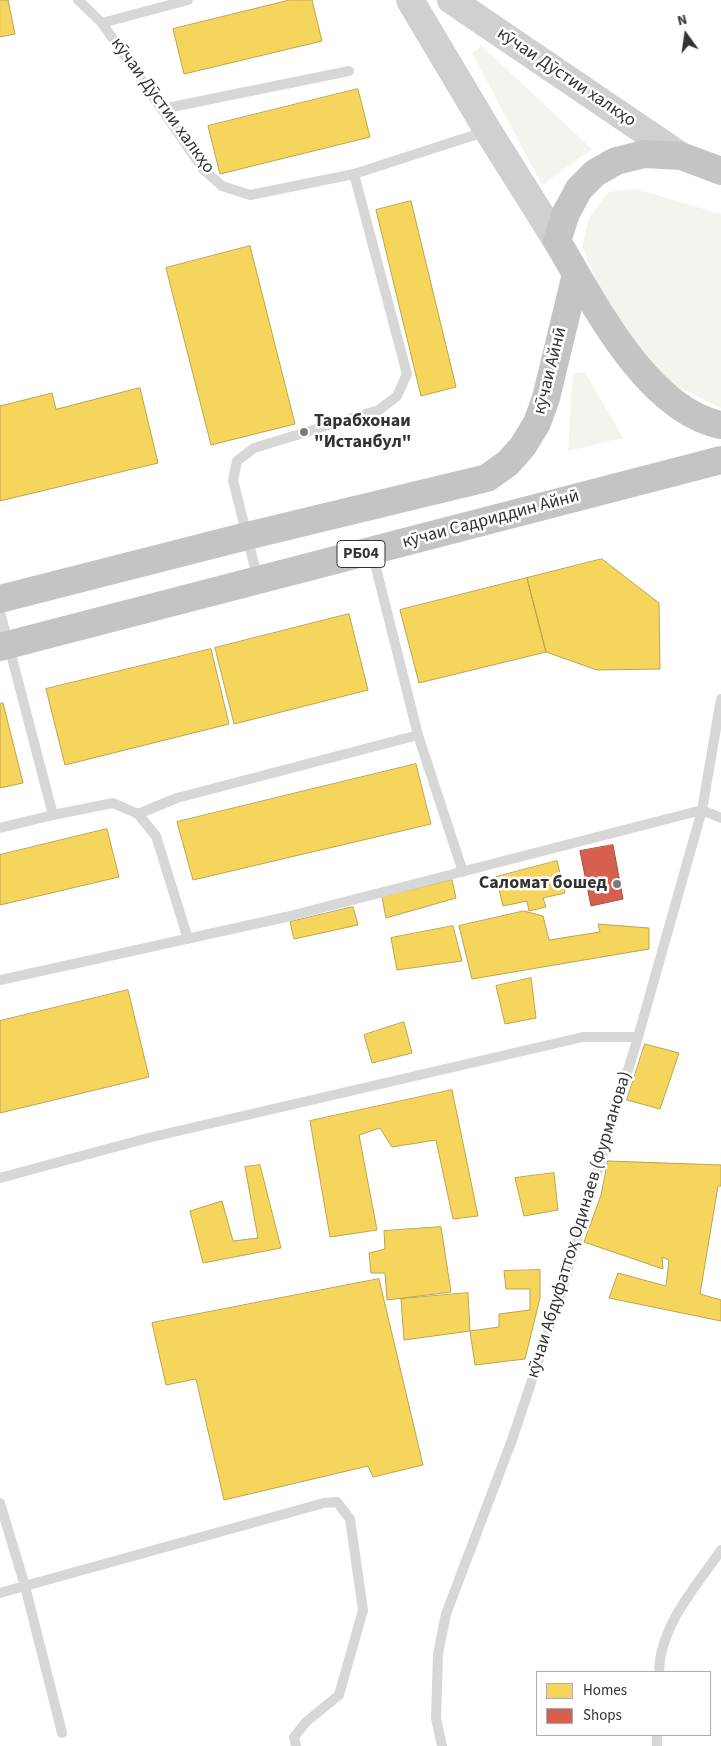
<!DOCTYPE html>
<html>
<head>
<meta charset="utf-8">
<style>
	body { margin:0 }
	#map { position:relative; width:721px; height:1746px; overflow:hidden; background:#fff; font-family:"Source Sans 3",sans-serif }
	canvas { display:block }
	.legend { position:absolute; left:536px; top:1671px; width:175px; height:65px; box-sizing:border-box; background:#fff; border:1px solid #adadad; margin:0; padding:6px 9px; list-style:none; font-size:15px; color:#333 }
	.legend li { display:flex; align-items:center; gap:10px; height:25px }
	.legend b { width:25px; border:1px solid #adadad }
	.north { position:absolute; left:661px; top:10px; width:50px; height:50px; -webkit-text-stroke:4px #fff; paint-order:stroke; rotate:346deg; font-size:14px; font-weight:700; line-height:20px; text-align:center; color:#333 }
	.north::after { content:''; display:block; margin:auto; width:18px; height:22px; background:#333; clip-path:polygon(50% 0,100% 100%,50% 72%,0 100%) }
</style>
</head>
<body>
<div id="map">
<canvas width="721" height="1746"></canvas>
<ul class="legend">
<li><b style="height:14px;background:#f6d55c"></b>Homes</li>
<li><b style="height:14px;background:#d6604d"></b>Shops</li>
</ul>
<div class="north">N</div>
</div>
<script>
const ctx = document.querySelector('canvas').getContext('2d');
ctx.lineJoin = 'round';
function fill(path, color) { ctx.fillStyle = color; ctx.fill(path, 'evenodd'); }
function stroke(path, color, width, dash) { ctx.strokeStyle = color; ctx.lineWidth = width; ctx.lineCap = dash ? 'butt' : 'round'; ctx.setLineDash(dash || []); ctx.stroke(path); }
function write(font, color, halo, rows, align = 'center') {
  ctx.font = font + ' "Source Sans 3",sans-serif'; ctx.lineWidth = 5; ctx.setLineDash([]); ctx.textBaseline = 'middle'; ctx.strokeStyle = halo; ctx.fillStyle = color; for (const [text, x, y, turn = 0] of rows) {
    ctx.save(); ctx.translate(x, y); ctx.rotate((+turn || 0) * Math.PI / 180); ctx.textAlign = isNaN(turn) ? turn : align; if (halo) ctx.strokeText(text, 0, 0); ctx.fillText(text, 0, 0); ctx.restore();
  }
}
fill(new Path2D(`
	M482,46L592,149L542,185L472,53Z
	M636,189L721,214V408L662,379L606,303L582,247L589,218L608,192Z
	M585,372L623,438L568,451L573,374Z`), '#f1f5ed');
const homes = new Path2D(`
	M0,0H8L15,34L0,37Z
	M290,0H312L322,41L184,74L173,29Z
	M358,89L370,137L220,174L208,126Z
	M411,201L456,387L421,396L376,210Z
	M250,246L295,424L211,445L166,268Z
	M140,388L158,463L0,501V406L52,393L56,409Z
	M602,559L659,603L660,669L597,670L546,652L527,578Z
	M527,578L546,652L419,683L400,610Z
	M349,614L368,690L234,724L215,648Z
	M211,649L229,724L65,765L46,689Z
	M3,703L23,783L0,788V704Z
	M416,764L431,824L193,880L177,822Z
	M107,829L119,877L0,905V855Z
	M557,861L565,893L543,898L546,907L529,911L527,901L503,906L496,877Z
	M452,880L456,898L386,918L382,897Z
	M353,907L358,925L294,939L290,922Z
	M524,911L543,916L549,940L600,932L598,924L649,928V949L472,979L459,926Z
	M453,926L462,961L397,970L391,938Z
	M531,978L536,1018L505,1024L496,986Z
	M128,990L149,1077L0,1113V1021Z
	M404,1022L412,1053L372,1063L364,1035Z
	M645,1044L679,1053L660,1109L627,1100Z
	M452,1090L478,1216L453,1219L436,1140L392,1147L380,1128L359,1135L377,1230L330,1237L310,1121Z
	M608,1161L721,1165V1186H718L700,1294L721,1300V1321L609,1298L618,1273L666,1286L669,1260L662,1257L663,1269L584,1242L601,1195Z
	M260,1165L281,1248L203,1263L190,1211L222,1201L233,1241L258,1238L245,1167Z
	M554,1173L558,1210L524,1216L515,1178Z
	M441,1227L451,1292L387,1300L385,1273H371L369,1253L385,1249L384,1231Z
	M540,1270V1298L525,1359L475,1365L470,1331L499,1327V1314L530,1310V1289H506L504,1271Z
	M379,1279L423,1465L373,1477L368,1466L224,1500L196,1379L166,1385L152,1323Z
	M468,1293L470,1331L404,1340L401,1299Z`);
fill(homes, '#f6d55c');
stroke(homes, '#bca450', 1);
const shops = new Path2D(`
	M613,845L623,899L591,906L580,851Z`);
fill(shops, '#d6604d');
stroke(shops, '#a55245', 1);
stroke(new Path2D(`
	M78,0L102,23L203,169L222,186L250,195L354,174L487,131
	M102,23L188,0
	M162,109L349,71
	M372,552L418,735L463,872
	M258,580L233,480L237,461L254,448L379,410L397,396L407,374L354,174
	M0,612L53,815
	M138,814L177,798L418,735
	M0,828L53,815L113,803L138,814L156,836L188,939
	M0,980L286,917L702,810L721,818
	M0,1178L148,1138L583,1037H638
	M0,1503L25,1586L62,1733
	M0,1593L324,1503L337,1502L350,1519L363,1610L339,1695L306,1722L294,1737L296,1746
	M659,1672C660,1625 696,1587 721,1550
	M442,1746L436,1718L438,1654L446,1614L512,1440L560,1296L638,1037L702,810L721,699
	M657,1746V1735`), '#d7d7d7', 10);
stroke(new Path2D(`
	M410,0L488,131L557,241
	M451,0L681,156`), '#d0d0d0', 28);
stroke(new Path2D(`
	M721,171L681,156L644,154L616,161L595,173L579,189L566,213L557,241C593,301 646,410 721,425
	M0,599L247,536L487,478L508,463L523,446L537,423L546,398L576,274
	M0,647L721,460`), '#c4c4c4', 28);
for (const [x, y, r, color] of [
	[304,432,5,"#7a7a7a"],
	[617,884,5,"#7a7a7a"]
]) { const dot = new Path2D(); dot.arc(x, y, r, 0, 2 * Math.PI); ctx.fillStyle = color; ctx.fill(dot); stroke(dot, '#fff', 2); }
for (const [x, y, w] of [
	[361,554,48]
]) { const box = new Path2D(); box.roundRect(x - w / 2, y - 13.5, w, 27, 4); ctx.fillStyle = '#fff'; ctx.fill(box); stroke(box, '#333', 1); }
write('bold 16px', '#333', null, [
	["РБ04",361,554]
]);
write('18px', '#333', '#fff', [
	["кӯчаи Дӯстии халкҳо",566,78,34],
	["кӯчаи Дӯстии халкҳо",162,106,54],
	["кӯчаи Айнӣ",551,371,-76],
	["кӯчаи Садриддин Айнӣ",491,520,-15],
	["кӯчаи Абдуфаттоҳ Одинаев (Фурманова)",580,1225,-73]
]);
write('bold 18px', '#333', '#fff', [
	["Тарабхонаи",314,422],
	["\"Истанбул\"",314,443],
	["Саломат бошед",607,884,"right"]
], 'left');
</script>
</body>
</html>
